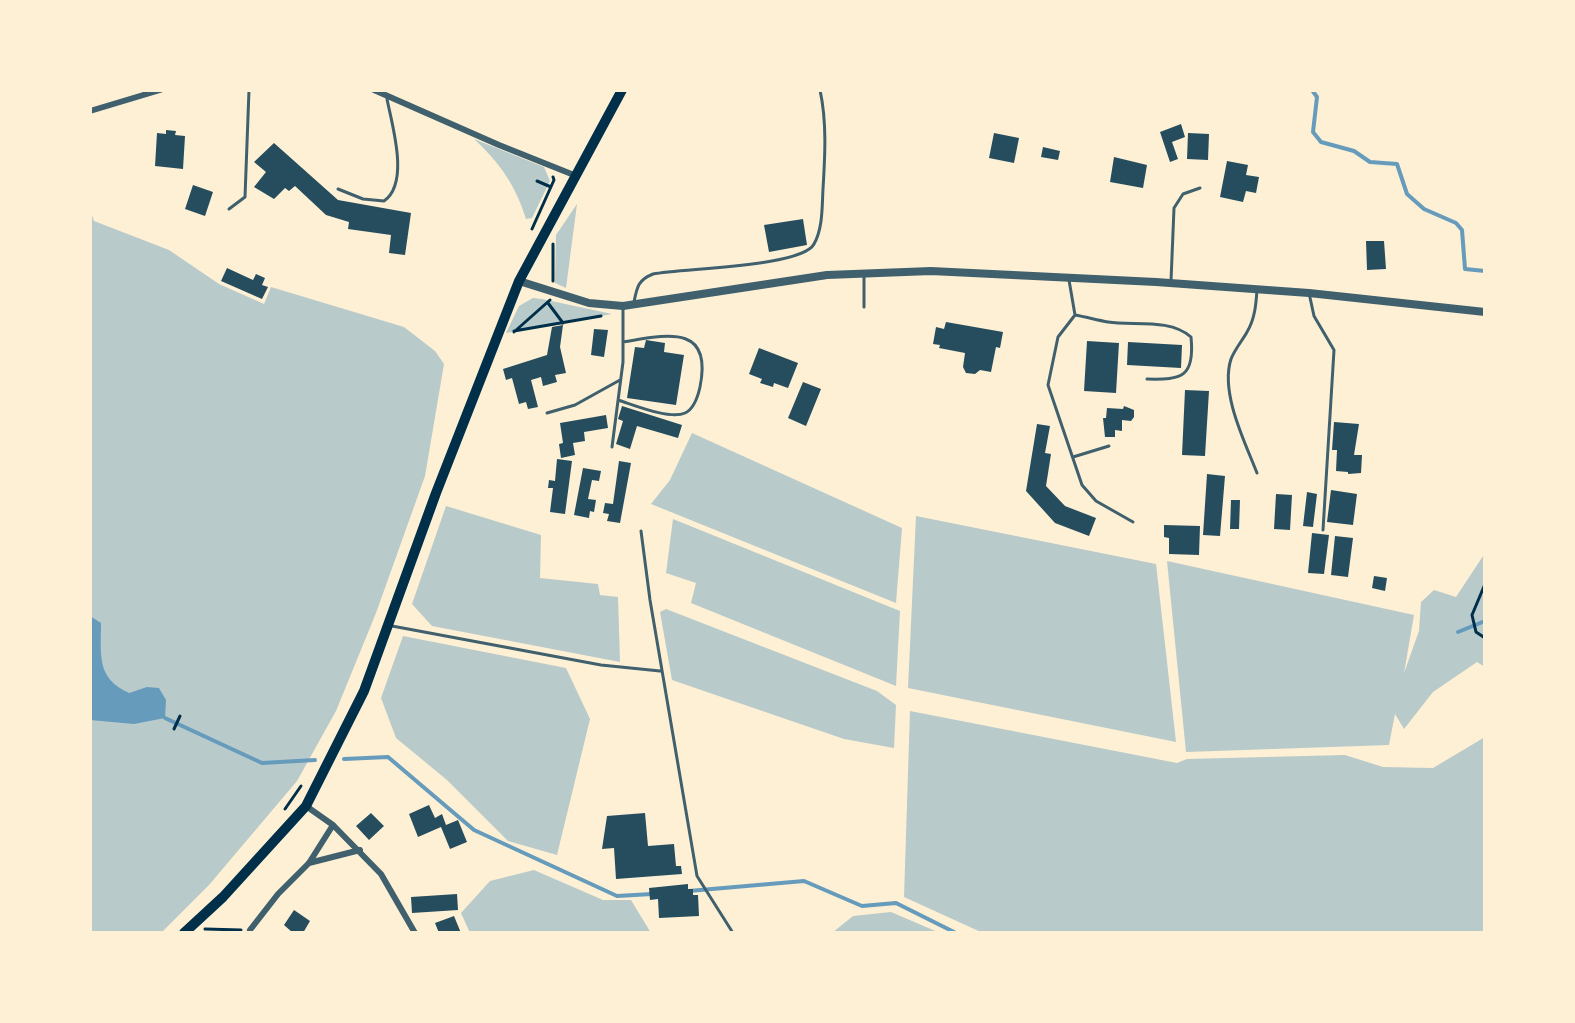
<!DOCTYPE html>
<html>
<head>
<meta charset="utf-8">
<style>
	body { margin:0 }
	#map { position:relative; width:1575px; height:1023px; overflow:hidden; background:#fdf0d5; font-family:"Source Serif 4",serif }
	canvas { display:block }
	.frame { position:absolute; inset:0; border:92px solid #fdf0d5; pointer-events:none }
</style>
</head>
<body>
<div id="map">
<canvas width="1575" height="1023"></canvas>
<div class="frame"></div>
</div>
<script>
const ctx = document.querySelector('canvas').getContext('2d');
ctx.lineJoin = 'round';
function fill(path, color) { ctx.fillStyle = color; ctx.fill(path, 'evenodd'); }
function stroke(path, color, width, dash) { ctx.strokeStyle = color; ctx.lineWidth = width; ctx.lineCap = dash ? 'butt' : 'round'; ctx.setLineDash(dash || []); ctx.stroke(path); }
fill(new Path2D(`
	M474,139L544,167L550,181L532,218L526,219C516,186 500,163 474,139Z
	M577,204L566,288L555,283L556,235Z
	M90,209L94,221L169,250L219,284L264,304L271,287L404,327L435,351L444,364L425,476L376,613L336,711L297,781L209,885L161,933H90Z
	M533,298L542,299L612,314L506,333L519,306Z
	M692,433L902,528L896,603L651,504L670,480Z
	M446,506L541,535L540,578L598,584L600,595L618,597L620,662L432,626L412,604Z
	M916,516L1156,564L1176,742L908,688Z
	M673,519L900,611L896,686L691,603L696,583L666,573Z
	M1485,553V667L1477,662L1433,692L1404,729L1395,714L1389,745L1186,752L1167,561L1414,615L1404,673L1419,631L1421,602L1434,590L1456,597Z
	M666,609L877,691L896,705L894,748L844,739L672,680L660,612Z
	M403,636L566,668L590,719L557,855L508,841L447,780L396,738L381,698Z
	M910,711L1177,763L1187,759L1345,755L1383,767L1433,768L1485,737V933H983L904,897Z
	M534,870L603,900H631L651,933H470L461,913L490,881Z
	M891,912L940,933H832L853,916Z`), '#b9caca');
fill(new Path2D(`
	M90,616L101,623C101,655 96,678 129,693L147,687L159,688L166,700L165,718L134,724L90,720Z`), '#669bbc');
stroke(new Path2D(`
	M1312,90L1317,97L1313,132L1321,142L1354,151L1370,162L1397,164L1407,194L1424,209L1456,223L1462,230L1465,269L1485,271
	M1458,632L1485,621
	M165,718L262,763L315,760
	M344,759L388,757L474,830L617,896L652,894
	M689,891L804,881L862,906L896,903L956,933`), '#669bbc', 4);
fill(new Path2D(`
	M1181,124L1185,137L1172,142L1178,159L1170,162L1160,132Z
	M166,130L176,131L175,135L185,136L183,169L155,166L157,133L166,134Z
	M994,133L1019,138L1014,163L989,158Z
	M1188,133L1209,134L1208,160L1187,159Z
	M274,143L338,200L411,213L405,255L389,253L391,235L348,229L349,222L326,215L295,186L289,191L285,188L274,199L254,187L266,172L254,162Z
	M1043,147L1060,151L1058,160L1041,157Z
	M1114,157L1147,165L1143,188L1110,182Z
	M1227,161L1248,165L1246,175L1259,177L1256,193L1246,191L1243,202L1220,197Z
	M193,185L213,192L205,216L185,209Z
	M803,219L807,245L769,252L764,225Z
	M1366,241H1384L1386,269L1367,270Z
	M227,268L253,280L256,274L265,278L262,285L268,287L262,299L221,281Z
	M946,322L1003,332L1000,348L996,347L991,372L980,370L975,374L966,373L963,367L965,353L939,348L940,345L933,344L936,327L944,329Z
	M563,325L560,347L566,373L555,375L557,382L543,386L541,377L531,380L538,407L528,409L526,402L519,404L512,378L506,380L503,369L547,355L552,327Z
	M594,329L608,330L604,357L591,355Z
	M646,340L665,343L664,352L684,355L676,405L627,398L635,347L644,348Z
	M1087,341L1119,343L1116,393L1084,391Z
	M1128,342L1182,345L1181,368L1127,365Z
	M759,348L798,363L788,388L774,383L773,387L760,383L762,379L749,374Z
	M803,382L821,389L806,426L788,418Z
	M1185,390L1209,391L1205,456L1182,455Z
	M622,406L682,425L678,438L637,426L630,449L616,444L623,421L618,419Z
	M1124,406L1134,410V417L1131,421L1122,420V431L1115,430V437H1105L1103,418H1106L1107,408L1123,409Z
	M606,415L608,428L584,432L585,441L573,443L575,455L561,458L559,444L563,443L560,423Z
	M1334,422L1359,424L1354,455H1362L1361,473L1348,474V472L1336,471L1337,450H1332Z
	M1037,424L1050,426L1045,453L1051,454L1046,486L1065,506L1096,518L1089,536L1055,523L1026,491Z
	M557,459L572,461L565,514L550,512L553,488H548L549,480L555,481Z
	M619,461L631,463L620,523L607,521L609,514L603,513L605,503L613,504Z
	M583,468L601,471L599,481L592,480L588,499L596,500L594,512L590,511L589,518L574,515Z
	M1207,474L1225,476L1220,536L1203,535Z
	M1331,490L1357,494L1353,525L1327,522Z
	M1307,492L1317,494L1313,527L1303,526Z
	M1276,494L1292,495L1290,530L1274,529Z
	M1231,500H1240L1239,529H1230Z
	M1164,525L1200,526L1199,555L1169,554V538L1164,537Z
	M1312,533L1329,535L1324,574L1308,573Z
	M1335,536L1353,538L1348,577L1331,575Z
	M1374,576L1387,578L1385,591L1372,588Z
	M429,805L435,818L442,814L446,825L458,820L467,842L450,849L441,827L418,837L409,814Z
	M371,813L384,826L369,840L356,826Z
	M645,813L648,846L674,844L676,866H681L682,874L616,879L614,848L602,849L607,816Z
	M688,884V889H693V895H698L699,916L659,918L658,899L650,900L649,888Z
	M457,894L458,910L412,913L411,897Z
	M294,910L310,921L303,933H293L284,925Z
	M454,916L461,933H439L435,923Z`), '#264d5e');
stroke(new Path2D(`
	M537,181L551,187
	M532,229L554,180L553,177
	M553,244V281
	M548,303L563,323
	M514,331L601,316
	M514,332L550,300
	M1485,584L1472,615L1476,632L1485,638
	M174,729L180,716
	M285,809L301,786
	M205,929L241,930`), '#003049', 3);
stroke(new Path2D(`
	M338,189L363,199L384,201C410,183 392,125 387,99
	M229,209L245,197L249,90
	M1069,280L1075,315L1058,337L1048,385L1082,485L1096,501L1133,522
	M1171,281L1174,208L1183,194L1200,188
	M1257,290C1256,304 1255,319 1247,332C1242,341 1235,349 1231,359C1220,393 1245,442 1257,473
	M1309,293L1314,316L1334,350L1323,530
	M634,302C637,287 638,280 653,274C683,268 802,267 814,244C823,228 822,206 823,189C825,156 827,122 820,90
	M864,307V274
	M1075,315C1086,317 1097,320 1108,322C1133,326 1170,318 1191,337C1195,377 1182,380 1147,379
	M618,400C634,405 670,420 685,413C694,409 698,396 700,387C713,323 666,335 623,342
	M547,413L575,405L620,380
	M612,447L623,362V306
	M1073,457L1109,446
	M641,531L650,600L697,876L733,933
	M392,626L601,665L660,671`), '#3f606c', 3);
stroke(new Path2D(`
	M374,90L499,145L574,175
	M90,111L160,90
	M306,806L333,825L381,874L415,933
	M309,863L360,850
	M250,930L278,894L309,863L333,825`), '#3f606c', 6);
stroke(new Path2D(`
	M519,281L589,303L623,306L827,275L931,271L1156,282L1309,293L1485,312`), '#3f606c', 8);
stroke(new Path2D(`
	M184,933L223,897L306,806L364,691L436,493L519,281L622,90`), '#003049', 10);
</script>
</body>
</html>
